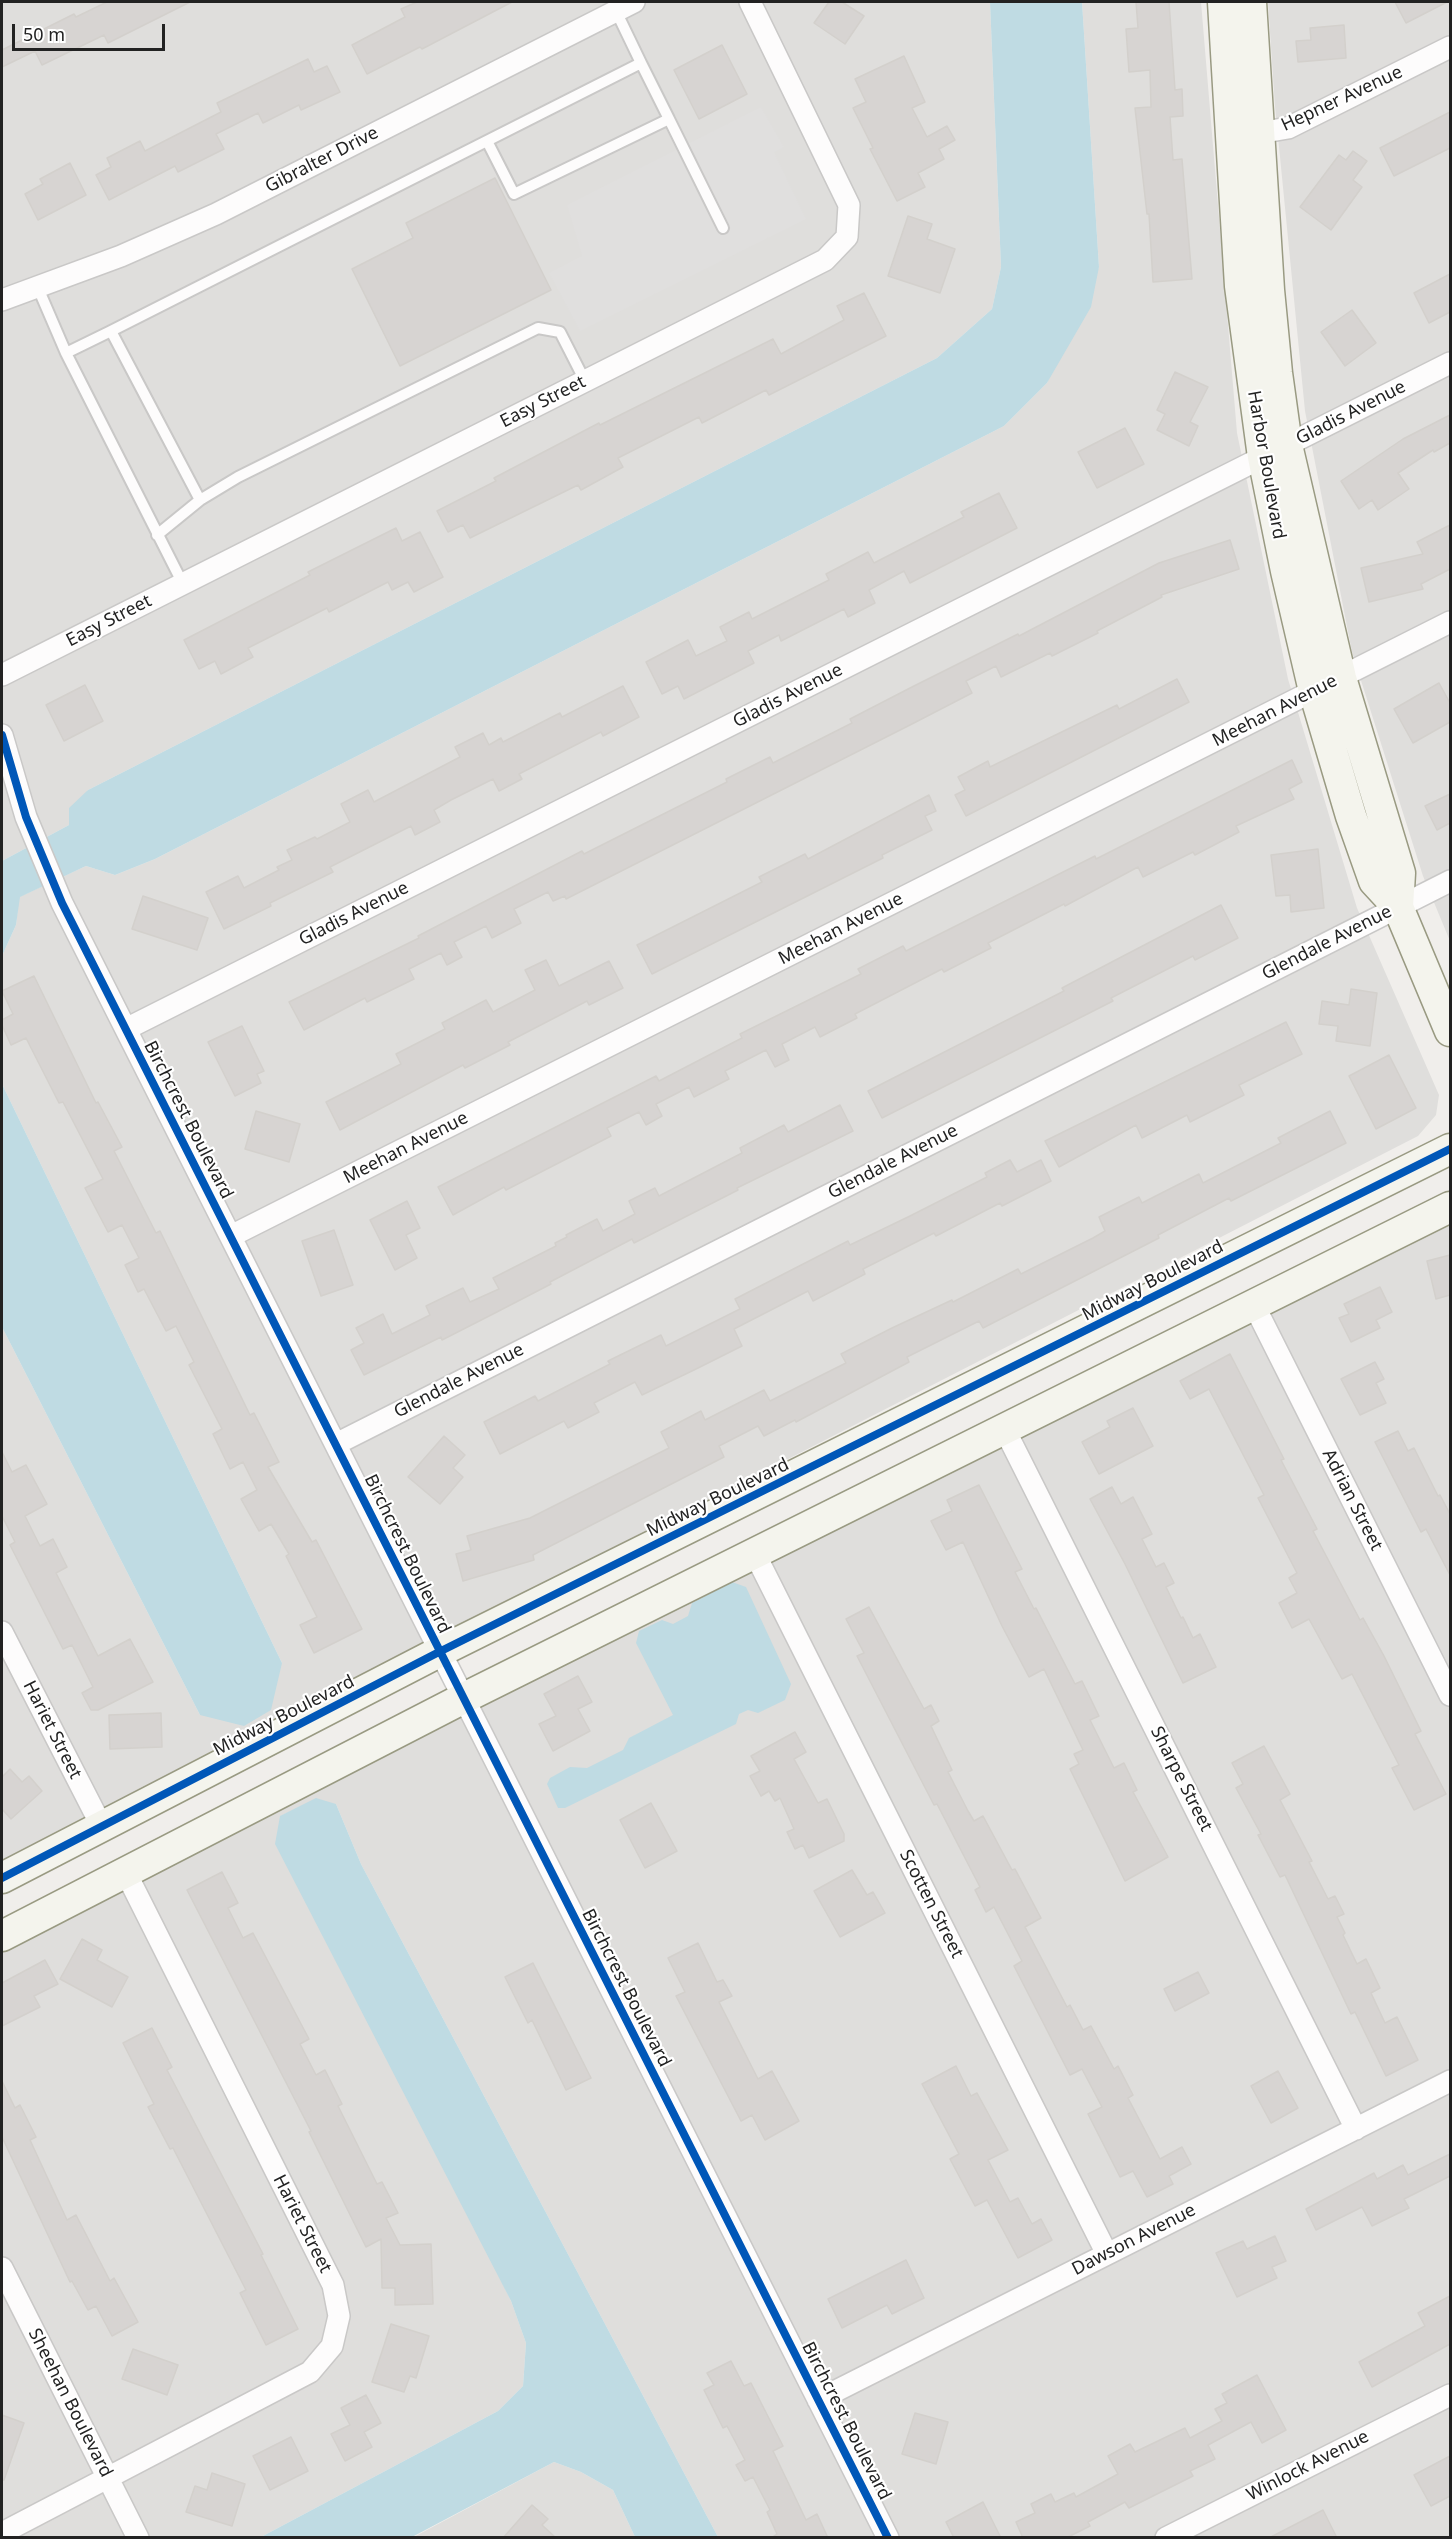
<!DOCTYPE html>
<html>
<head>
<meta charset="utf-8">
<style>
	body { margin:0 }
	#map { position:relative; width:1452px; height:2539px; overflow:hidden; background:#f0eeeb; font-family:"Noto Sans",sans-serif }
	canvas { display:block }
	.frame { position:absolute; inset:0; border:3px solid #222; pointer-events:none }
	.scale { position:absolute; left:12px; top:24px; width:153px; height:27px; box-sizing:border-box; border:3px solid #222; border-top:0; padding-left:8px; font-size:18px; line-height:21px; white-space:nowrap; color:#222; -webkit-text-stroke:4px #fff; paint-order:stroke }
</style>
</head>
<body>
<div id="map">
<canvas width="1452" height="2539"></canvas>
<div class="frame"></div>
<div class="scale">50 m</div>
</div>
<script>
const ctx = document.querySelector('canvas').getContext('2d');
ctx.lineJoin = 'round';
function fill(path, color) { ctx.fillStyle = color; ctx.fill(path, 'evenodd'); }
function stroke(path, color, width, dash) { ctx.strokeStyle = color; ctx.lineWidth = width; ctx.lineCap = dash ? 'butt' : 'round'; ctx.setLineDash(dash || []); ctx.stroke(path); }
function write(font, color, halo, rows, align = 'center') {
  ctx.font = font + ' "Noto Sans",sans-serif'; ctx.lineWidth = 4.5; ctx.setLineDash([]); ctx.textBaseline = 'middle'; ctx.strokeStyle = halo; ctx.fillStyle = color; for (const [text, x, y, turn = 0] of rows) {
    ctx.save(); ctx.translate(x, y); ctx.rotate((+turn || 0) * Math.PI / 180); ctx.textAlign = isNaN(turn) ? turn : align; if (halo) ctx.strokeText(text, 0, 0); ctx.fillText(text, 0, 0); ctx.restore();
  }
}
fill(new Path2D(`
	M2,2H990L1001,267L992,309L937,358L88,790L69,825L2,861Z
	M1082,2H1201L1237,433L1288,679L1357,908L1439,1095L1436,1115L1418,1136L2,1862V1327L200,1715L282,1663L2,1084V956L16,925L19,897L86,866L115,875L155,859L1004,426L1047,383L1099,267Z
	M1268,2H1450V941L1423,876L1352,652L1305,411L1275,106Z
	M1450,1219V2537H718L361,1864L336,1804L298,1808L281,1816L511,2301L526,2343L523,2386L498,2411L261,2537L2,2538V1951L295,1801Z
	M554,2462L581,2472L613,2490L635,2537L412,2538Z`), '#dfdedc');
fill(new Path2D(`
	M761,107L784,147L774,152L806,219L580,331L549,273L582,256L567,205Z`), '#e0dfde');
fill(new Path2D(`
	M990,2H1082L1099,267L1091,307L1047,383L1004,426L155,859L115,875L86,866L20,897L16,925L2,956V861L69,825V808L88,790L937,358L992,309L1001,267Z
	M2,1084L282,1663L271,1710L244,1726L200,1715L2,1327Z
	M732,1582L746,1587L791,1684L785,1700L758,1713L748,1710L739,1714L736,1724L565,1808H558L547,1784L550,1778L570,1767L587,1768L623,1750L629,1738L673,1715L636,1643L639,1631L662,1620L673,1624L688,1616L692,1603Z
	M316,1798L336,1804L361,1864L718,2537H635L613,2490L581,2472L554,2462L412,2537H261L498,2411L523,2386L526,2343L511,2301L275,1844L280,1816Z`), '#bfdbe3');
const building = new Path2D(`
	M107,2H190L108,43L104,35L42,65L35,51L2,67V50L74,14L76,17Z
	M417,2H512L422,49L420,47L367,74L352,45L405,17L401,9Z
	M829,2H842L864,16L845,44L814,23Z
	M1136,2H1169L1175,90L1182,89L1183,116L1170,117L1173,160L1182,159L1192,279L1153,282L1149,214H1147L1135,108L1151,107L1150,70L1129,72L1126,29L1138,28Z
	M1395,2H1447L1406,23Z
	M1344,25L1346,58L1298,62L1296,41L1311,40L1310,28Z
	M722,45L747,94L699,119L674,70Z
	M904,56L925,102L912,108L927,137L947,126L955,140L939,149L944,159L918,173L925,187L897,201L870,149L873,148L853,108L866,102L855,79Z
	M308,59L314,72L327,66L340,92L301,110L299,105L263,123L258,113L216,134L224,149L178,172L175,166L109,200L96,175L111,167L107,158L140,141L145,151L221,112L217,103Z
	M1450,112V148L1394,176L1380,148Z
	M1353,151L1367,161L1353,180L1362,187L1331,230L1300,207L1339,155L1346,160Z
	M70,163L86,195L38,220L25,194L43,184L40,179Z
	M495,178L551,290L400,366L352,269L413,238L406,223Z
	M908,216L932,224L927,239L955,249L940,293L888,276Z
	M1450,274V312L1429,323L1414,293Z
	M864,293L886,336L769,395L766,390L702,423L699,417L618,458L623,467L581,490L578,485L470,538L463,525L448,532L437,511L496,481L494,478L599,423L600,425L773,339L781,354L844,320L837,306Z
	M1352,310L1376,343L1345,366L1321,332Z
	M1175,372L1208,387L1190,422L1198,426L1189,446L1157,430L1165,414L1157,410Z
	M1450,415V443L1434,452L1433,450L1398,473L1409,489L1378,510L1372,500L1359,509L1341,481L1403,439Z
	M1125,428L1144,464L1097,488L1078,452Z
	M999,493L1017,528L910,583L904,571L869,590L875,603L848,617L844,609L781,641L779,635L748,651L754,663L684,699L678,686L662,694L646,662L688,640L696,656L727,641L720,627L749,612L752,619L829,580L826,574L868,552L874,563L964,517L961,512Z
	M1450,525V569L1421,584L1423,589L1369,602L1361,568L1423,554L1417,542Z
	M396,528L402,541L420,532L443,577L414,592L408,582L392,590L388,582L329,612L327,608L248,648L253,657L221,674L215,661L199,669L184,640L310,575L308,572Z
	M1230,540L1239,569L1161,595L1162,597L1097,631L1098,633L1052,656L1050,653L1001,677L996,666L966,681L972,693L910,725L566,899L565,896L553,901L548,892L514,909L521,923L492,938L486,926L454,942L462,957L447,965L441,953L409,969L414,979L367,1002L365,998L304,1030L289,1002L419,938L418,936L582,851L584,854L727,782L726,779L770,757L773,763L852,723L850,719L912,687L1018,634L1019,636L1159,563Z
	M1177,679L1189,702L966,816L955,795L965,790L958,777L988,761L990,767L1117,705L1119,709Z
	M1439,683L1450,703V722L1413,743L1394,709Z
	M85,685L103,721L64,741L46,705Z
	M623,686L639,717L603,736L601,732L519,774L522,779L499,791L493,779L451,800L434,810L440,822L415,835L411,826L330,867L333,872L270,903L271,906L224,929L206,892L238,876L244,888L279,870L277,867L292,860L287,850L315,837L317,839L350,822L341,804L368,790L374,802L460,757L455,747L483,733L489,745L501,738L503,742L560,713L562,717Z
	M1292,760L1302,782L1289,789L1294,799L1236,826L1239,832L1195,855L1193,852L1143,877L1138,867L1065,906L1064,904L988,943L991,948L944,972L942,969L855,1014L857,1018L820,1037L815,1027L782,1044L789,1060L775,1067L766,1050L725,1071L729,1079L694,1097L689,1087L656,1104L662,1116L646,1125L639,1112L607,1128L611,1136L506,1190L504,1187L453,1215L438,1187L656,1076L659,1081L742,1038L740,1034L861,974L858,969L903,946L906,951L1095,856L1096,859Z
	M1450,794V823L1437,830L1425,806Z
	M929,795L936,811L925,816L932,830L882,855L883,858L652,974L637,945L762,882L759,877L805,854L808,859Z
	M1318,849L1324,908L1291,912L1290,895L1276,896L1271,855Z
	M143,896L208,918L197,950L132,929Z
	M1221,905L1238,938L1195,960L1193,956L1111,998L1113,1001L882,1118L868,1091L1064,991L1062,988Z
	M546,960L559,986L609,961L623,988L589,1005L587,1001L508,1042L510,1045L465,1068L463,1065L340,1130L326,1102L401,1064L396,1054L445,1029L442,1023L486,1000L493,1012L535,990L525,970Z
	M34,976L96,1103L98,1102L122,1147L114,1151L156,1233L160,1231L250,1415L254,1413L279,1462L268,1467L312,1542L316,1540L362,1629L314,1653L300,1625L317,1617L286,1556L289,1554L271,1524L259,1531L241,1499L257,1490L243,1462L230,1469L213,1434L222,1429L189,1365L194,1362L176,1326L166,1331L144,1289L138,1292L125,1265L139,1258L122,1225L108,1232L85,1188L103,1179L63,1102L59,1103L26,1038L11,1045L2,1025V1020L13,1014L2,991Z
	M1351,989L1377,993L1370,1046L1336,1041L1338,1026L1319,1024L1322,1001L1349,1005Z
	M1286,1022L1302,1054L1239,1085L1244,1095L1190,1122L1187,1115L1142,1138L1136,1125L1059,1167L1045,1141Z
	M242,1026L264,1071L257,1074L261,1083L235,1096L208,1042Z
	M1389,1055L1416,1108L1376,1129L1349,1076Z
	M840,1105L853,1131L737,1188L738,1190L634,1243L632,1239L550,1282L551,1284L493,1314L442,1340L441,1337L364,1375L351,1350L364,1343L356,1328L383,1314L392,1334L430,1315L426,1306L463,1288L470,1302L499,1289L493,1278L556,1246L555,1243L567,1237L566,1235L597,1219L603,1231L635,1214L629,1201L655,1188L659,1196L742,1153L740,1148L784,1125L788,1132Z
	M256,1111L300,1124L289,1162L245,1149Z
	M1330,1111L1346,1143L1231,1201L1229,1198L1158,1235L1159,1238L983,1328L979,1321L907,1357L909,1362L796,1422L795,1420L764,1436L758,1426L719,1446L724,1457L533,1555L534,1560L463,1581L456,1554L471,1550L467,1536L530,1518L669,1448L661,1432L701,1411L705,1420L764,1390L770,1401L846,1363L841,1354L892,1328L952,1300L953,1302L1018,1269L1021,1274L1093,1238L1105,1231L1099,1217L1139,1197L1142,1203L1199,1174L1203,1183L1281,1143L1278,1138Z
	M1010,1160L1017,1172L1041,1160L1051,1181L1002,1206L1000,1203L936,1236L934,1233L863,1269L865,1274L813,1301L808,1291L734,1329L742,1346L694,1370L642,1395L635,1382L594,1403L599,1412L568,1428L564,1421L500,1454L484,1422L535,1396L538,1401L610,1364L608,1361L661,1335L666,1346L740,1309L735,1299L848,1241L850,1245L910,1216L987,1177L985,1173Z
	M407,1201L420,1228L406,1235L417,1258L395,1270L370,1220Z
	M334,1230L353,1285L321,1296L302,1241Z
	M1450,1255V1295L1436,1299L1427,1261Z
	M1380,1287L1392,1312L1376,1320L1380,1328L1351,1342L1339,1318L1349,1314L1344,1304Z
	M1230,1354L1284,1459L1281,1460L1317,1529L1313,1531L1360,1620L1363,1618L1384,1656L1421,1731L1415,1734L1446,1794L1414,1810L1392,1768L1399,1765L1352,1674L1342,1679L1309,1619L1292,1628L1279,1603L1297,1593L1289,1578L1297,1573L1258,1498L1264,1495L1209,1389L1190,1399L1180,1381Z
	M1375,1362L1384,1379L1376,1383L1386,1403L1360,1415L1341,1379Z
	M1133,1408L1153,1446L1099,1474L1082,1442L1110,1427L1107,1421Z
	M1398,1431L1408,1451L1414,1448L1438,1496L1440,1495L1450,1514V1575L1426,1529L1421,1532L1375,1442Z
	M444,1436L465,1455L453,1468L463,1477L440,1504L408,1477Z
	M2,1452L12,1472L26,1465L47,1504L25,1516L40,1546L53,1539L67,1567L56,1573L98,1656L130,1639L153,1682L98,1710H91L82,1693L93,1687L72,1645L63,1649L10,1545L15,1542L2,1516Z
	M979,1485L1022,1569L1015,1572L1034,1609L1036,1608L1075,1684L1082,1681L1099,1716L1090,1720L1114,1768L1124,1763L1137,1790L1133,1792L1168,1857L1125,1881L1070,1769L1079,1764L1074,1754L1083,1750L1044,1669L1029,1677L1002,1626L963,1542L946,1550L931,1521L952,1511L947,1500Z
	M1112,1487L1121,1504L1133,1497L1152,1534L1142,1539L1156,1567L1164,1563L1174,1583L1166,1587L1181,1618L1183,1617L1193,1638L1200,1634L1216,1667L1183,1683L1125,1564L1090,1499Z
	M869,1607L924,1709L931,1705L939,1721L931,1726L952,1770L948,1772L968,1811L974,1821L983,1816L1012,1870L1015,1869L1041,1918L1025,1927L1067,2007L1070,2005L1083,2030L1091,2026L1114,2069L1118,2066L1133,2095L1128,2098L1160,2159L1182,2147L1191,2164L1169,2176L1173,2184L1147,2197L1133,2171L1120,2177L1088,2114L1102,2107L1082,2069L1070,2075L1014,1966L1022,1961L994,1907L986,1912L975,1890L980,1887L937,1804L934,1805L857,1656L864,1653L846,1619Z
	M578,1676L592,1702L578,1709L590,1731L553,1751L539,1724L556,1716L544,1694Z
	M161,1713L162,1747L110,1749L109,1715Z
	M795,1732L806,1752L794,1759L818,1803L827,1799L844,1834V1841L809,1858L803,1845L795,1849L787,1832L794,1829L780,1798L775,1801L769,1791L761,1796L750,1776L760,1771L751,1756Z
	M1264,1746L1290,1794L1280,1800L1312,1861L1309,1862L1328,1899L1335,1896L1344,1914L1337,1917L1345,1933L1343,1935L1357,1964L1366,1959L1380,1988L1371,1993L1385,2023L1397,2017L1418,2060L1386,2076L1355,2012L1351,2014L1285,1875L1280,1877L1258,1835L1261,1834L1236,1788L1243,1784L1232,1763Z
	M10,1769L22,1782L29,1776L42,1791L11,1819L2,1809V1777Z
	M651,1803L677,1851L645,1868L620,1820Z
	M852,1870L867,1895L873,1892L885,1913L840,1937L814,1891Z
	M222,1872L238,1903L228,1908L243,1938L253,1933L309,2039L300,2044L316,2075L325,2070L342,2104L338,2106L377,2184L382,2182L398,2213L386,2218L400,2245L431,2244L433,2304L395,2305V2288H382L381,2239L366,2247L309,2132L311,2131L187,1890Z
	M82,1939L102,1950L97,1960L128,1977L112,2007L60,1979Z
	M698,1943L717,1982L723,1980L732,1996L719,2002L758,2079L772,2071L799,2121L765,2140L752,2115L741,2121L676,1996L685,1992L668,1958Z
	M45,1960L58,1984L34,1996L40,2007L2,2026V1983Z
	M533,1963L591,2078L566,2090L532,2020L528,2023L505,1977Z
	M1198,1972L1209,1993L1175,2011L1164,1989Z
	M152,2028L172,2067L167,2070L263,2254L261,2255L298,2329L266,2345L240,2293L246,2290L173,2148L170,2149L148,2107L154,2104L123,2043Z
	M956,2066L971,2096L977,2093L1008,2150L988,2160L1010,2202L1018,2198L1032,2224L1041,2219L1052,2240L1018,2258L987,2200L975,2206L950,2159L959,2154L922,2084Z
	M1278,2071L1298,2108L1271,2123L1251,2086Z
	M2,2081L15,2108L20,2105L36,2137L30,2140L67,2220L76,2215L110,2281L114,2278L138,2322L112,2336L96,2306L88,2310L72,2281L70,2282L2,2137Z
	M1450,2154V2176L1404,2199L1409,2208L1372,2226L1362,2207L1316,2230L1306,2209L1374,2173L1377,2179L1403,2165L1408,2175Z
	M1275,2236L1286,2261L1272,2267L1277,2278L1237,2297L1216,2253L1243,2241L1247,2249Z
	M906,2260L924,2298L892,2314L887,2305L842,2328L828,2299Z
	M1450,2296V2344L1372,2387L1359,2362L1425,2326L1418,2313Z
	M391,2324L429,2336L416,2378L410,2376L404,2392L372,2382Z
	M133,2349L178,2365L167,2395L122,2379Z
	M731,2361L744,2386L751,2383L783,2446L773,2451L806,2520L817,2514L828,2538H771L777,2534L767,2512L770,2510L753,2477L745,2481L736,2465L745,2460L727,2426L723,2428L704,2390L714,2385L707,2373Z
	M1257,2375L1286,2430L1262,2443L1251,2422L1208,2445L1215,2459L1190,2471L1193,2476L1129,2508L1125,2502L1088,2522L1090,2526L1066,2538H1023L1016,2522L1035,2513L1031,2504L1051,2494L1055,2502L1074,2493L1076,2497L1118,2474L1108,2456L1130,2444L1135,2452L1185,2428L1190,2438L1222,2421L1215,2409L1227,2403L1222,2394Z
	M366,2395L381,2423L364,2432L372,2447L345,2461L331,2434L350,2425L341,2408Z
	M915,2413L948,2422L936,2464L902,2454Z
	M2,2415L24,2423L4,2480H2Z
	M291,2437L308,2471L270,2490L253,2456Z
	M1450,2456V2496L1431,2506L1414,2475Z
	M212,2473L245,2484L232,2526L186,2512L195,2486L207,2490Z
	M983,2502L1001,2538H954L946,2522Z
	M532,2505L548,2519L542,2525L556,2538H503Z
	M1323,2510L1337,2538H1269Z`);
fill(building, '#d7d4d2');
stroke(building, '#d3d0cc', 1.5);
const lane = new Path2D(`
	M669,119L723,228
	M487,141L514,194L669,119L641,63
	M38,288L66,353L183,584
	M66,353L111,331
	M200,500L238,477L538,328L560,332L585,381
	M157,535L200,500L111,331L641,63L616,11`);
const street = new Path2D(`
	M1248,139L1259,133L1288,128L1450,47
	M2,300L121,256L216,214L634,2
	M2,675L825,260L847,237L849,205L750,2
	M2,735L26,817L62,903L888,2538
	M126,1029L1450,363
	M231,1236L1450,622
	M1254,1305L1450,1695
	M1005,1430L1356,2129
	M336,1444L1450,881
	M755,1554L1107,2254
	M2,1632L102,1827
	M2,2268L138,2538
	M818,2400L1450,2081
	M2,2533L310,2372L332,2346L339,2316L333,2285L126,1873
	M1166,2538L1450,2395`);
const secondary = new Path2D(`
	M1223,2L1240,286L1263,457L1286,571L1314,691L1351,816L1374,881L1398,907L1450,1031
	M1251,2L1269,290L1277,373L1287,445L1341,678L1400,873L1398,907
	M2,1878L439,1652L1450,1149
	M2,1936L462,1699L1450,1207`);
stroke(lane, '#c9c8c7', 14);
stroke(street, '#c9c8c7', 24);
stroke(secondary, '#999a82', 33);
stroke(lane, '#fdfcfc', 10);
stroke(street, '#fdfcfc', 21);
stroke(secondary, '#f4f4ed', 30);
stroke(new Path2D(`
	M2,735L26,817L62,903L888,2538
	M2,1878L439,1652L1450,1149`), '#0057b8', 8);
write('18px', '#222', '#fff', [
	["Hepner Avenue",1342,99,-25],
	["Gibralter Drive",322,160,-27],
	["Easy Street",543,402,-27],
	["Gladis Avenue",1351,413,-27],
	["Harbor Boulevard",1266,465,80],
	["Easy Street",109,621,-27],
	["Gladis Avenue",788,696,-27],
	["Meehan Avenue",1275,711,-27],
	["Gladis Avenue",354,914,-27],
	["Meehan Avenue",841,929,-27],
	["Glendale Avenue",1327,943,-27],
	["Birchcrest Boulevard",188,1120,63],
	["Meehan Avenue",406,1148,-27],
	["Glendale Avenue",893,1162,-27],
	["Midway Boulevard",1153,1281,-27],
	["Glendale Avenue",459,1381,-27],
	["Midway Boulevard",718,1498,-26],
	["Adrian Street",1352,1500,63],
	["Birchcrest Boulevard",407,1554,64],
	["Midway Boulevard",284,1716,-27],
	["Hariet Street",52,1730,63],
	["Sharpe Street",1181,1779,63],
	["Scotten Street",931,1904,63],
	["Birchcrest Boulevard",626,1988,63],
	["Hariet Street",302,2224,63],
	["Dawson Avenue",1134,2240,-27],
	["Sheehan Boulevard",70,2403,63],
	["Birchcrest Boulevard",846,2421,63],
	["Winlock Avenue",1308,2466,-27]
]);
</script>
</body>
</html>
